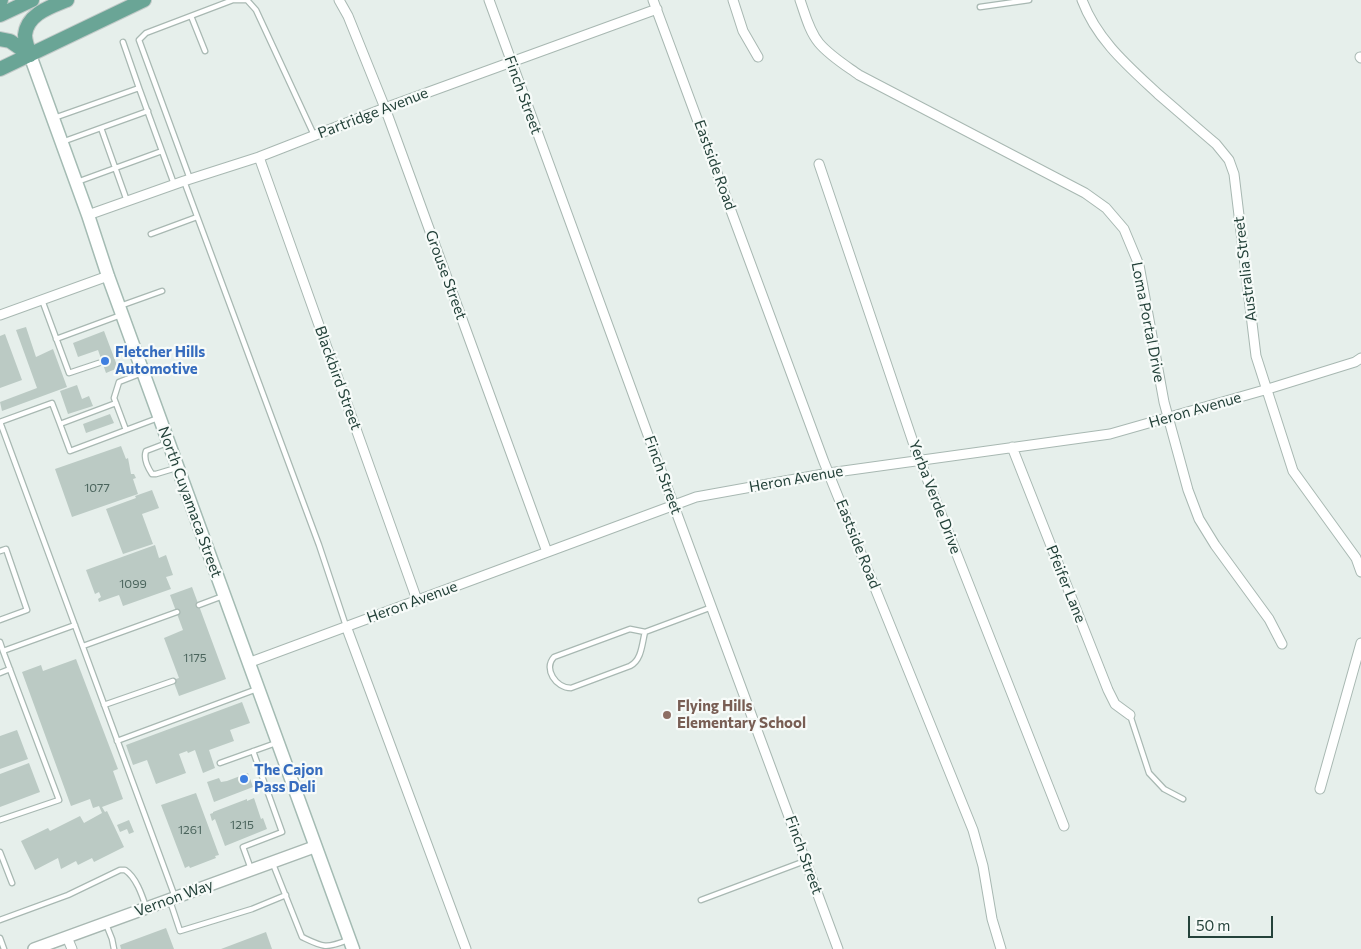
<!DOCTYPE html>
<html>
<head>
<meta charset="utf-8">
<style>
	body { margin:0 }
	#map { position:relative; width:1361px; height:949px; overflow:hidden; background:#e6efeb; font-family:Commissioner,sans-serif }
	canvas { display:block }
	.scale { position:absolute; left:1188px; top:916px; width:85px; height:22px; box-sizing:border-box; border:2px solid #24423a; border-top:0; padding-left:6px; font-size:15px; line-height:18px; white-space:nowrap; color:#24423a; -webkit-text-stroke:4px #f7fbf9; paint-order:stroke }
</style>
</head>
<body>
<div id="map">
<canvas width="1361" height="949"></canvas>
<div class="scale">50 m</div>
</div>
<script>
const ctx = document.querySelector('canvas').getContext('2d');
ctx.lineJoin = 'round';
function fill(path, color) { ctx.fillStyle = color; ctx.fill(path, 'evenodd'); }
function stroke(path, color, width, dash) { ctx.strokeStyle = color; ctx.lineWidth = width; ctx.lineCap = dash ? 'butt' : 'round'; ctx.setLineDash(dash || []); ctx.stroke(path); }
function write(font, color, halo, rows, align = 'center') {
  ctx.font = font + ' Commissioner,sans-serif'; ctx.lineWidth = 4.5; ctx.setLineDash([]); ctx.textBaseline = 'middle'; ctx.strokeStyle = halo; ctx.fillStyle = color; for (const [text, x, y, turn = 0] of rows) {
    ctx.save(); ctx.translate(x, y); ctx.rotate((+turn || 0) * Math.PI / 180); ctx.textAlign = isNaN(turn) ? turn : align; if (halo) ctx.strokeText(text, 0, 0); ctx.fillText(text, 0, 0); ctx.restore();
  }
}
fill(new Path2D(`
	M26,327L36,357L53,349L67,387L2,411L0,402L37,388L16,330Z
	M104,331L118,368L106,373L98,350L78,357L73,343Z
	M5,334L22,380L0,388V336Z
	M77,385L82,399L89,396L93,406L68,414L60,391Z
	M110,414L114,423L86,433L83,424Z
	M121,446L126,459L128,458L131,474H134L136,478L133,479L138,494L72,517L55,469Z
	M152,490L159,508L142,514L153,544L123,554L106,509L136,498L135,496Z
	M155,545L159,558L166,555L173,575L166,577L171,589L123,606L119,595L99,602L98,599L101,597L99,592L95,594L86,570Z
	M192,587L226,679L179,696L173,680L179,678L164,638L183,630L170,595Z
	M76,659L118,769L113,771L123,799L102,807L105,812L107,811L124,847L94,862L92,858L78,865L76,861L61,869L58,858L35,870L21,841L48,828L50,831L80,816L84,823L102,813L99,806L93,808L90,799L71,806L22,672L41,665L43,671Z
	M242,702L250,723L230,730L234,741L209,750L215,768L203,773L195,750L188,753L187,751L179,754L186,773L156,784L147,760L133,765L126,745Z
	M17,730L28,759L0,769V736Z
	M29,763L40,792L0,807V774Z
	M248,773L253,787L214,802L207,782L219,778L221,782L227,781Z
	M196,793L219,855L215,856L216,858L190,868L189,866L185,868L161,805Z
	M254,798L261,819L263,818L267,829L225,846L215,819L212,821L210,814L213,813V812L247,799V801Z
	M129,820L134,832L129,834L127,829L120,832L117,825Z
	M166,928L174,949H121L120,945Z
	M266,932L272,949H221Z`), '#bbcac4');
const service = new Path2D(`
	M247,0L256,10L314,135
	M980,7L1029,0
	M191,16L205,51
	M139,88L174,184
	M54,118L139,88L123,42
	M101,128L127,201
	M62,142L148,111
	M190,179L139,40L146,33L233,0H247
	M184,181L319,545L346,626
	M77,182L162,151
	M151,234L197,217
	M42,300L69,373L99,363
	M120,306L162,291
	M56,339L121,315
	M142,373L119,382L114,398L126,430L158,418
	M116,403L60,424L70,451L126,430
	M0,422L175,897
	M0,422L52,403L60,424
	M167,443L146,451C143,459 148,468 152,474H156L176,468
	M0,551L6,549L27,610L0,620
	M199,605L223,596
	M645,632C642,643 642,660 630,666L571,688C556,688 543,669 554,657L630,629L645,632L712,607
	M0,642L3,651
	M83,646L177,612
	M0,673L10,669
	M104,705L173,681
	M1130,715L1149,773L1164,789L1183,799
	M117,741L257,689
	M220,763L276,743
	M0,820L59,800L3,651L75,625
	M0,852L12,883
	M273,864L302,937C323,947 325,949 348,940
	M251,869L243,847L282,832L253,751
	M701,900L805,861
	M170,901L180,931L252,909L286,895
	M0,920L68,895L120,870H125C136,877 142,895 146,907
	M106,924L112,939L114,949
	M0,938L4,949`);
const minor = new Path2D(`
	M339,0L348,16L385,108L547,552
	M489,0L674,506L838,949
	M653,0L824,462L973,830L983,866L992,919L1001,949
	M733,0L743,31L758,57
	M800,0C805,14 809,31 819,43C830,56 845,65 859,75L1085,193L1106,208L1124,229L1139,265L1164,402L1188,490L1199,519L1215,545L1269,619L1282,644
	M1082,0C1097,40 1128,66 1158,94C1178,111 1197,128 1216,144L1229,160L1234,174L1256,356L1293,471L1356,558L1361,572
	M1360,57L1361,58
	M259,157L417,600
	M819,164L915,448L1064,826
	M88,215L184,181L259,157L385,108L657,9
	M0,315L108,276
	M1012,447L1108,690L1115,704L1130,715
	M346,626L466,949
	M248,663L696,497L829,473L1110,434L1268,389L1355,362L1361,358
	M1320,789L1361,643
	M67,937L72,949`);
const tertiary = new Path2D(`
	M34,949L314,847`);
const secondary = new Path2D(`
	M30,55L88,215L108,276L353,949`);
const primary = new Path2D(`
	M0,1L1,0
	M0,15L32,0
	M0,39L10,41L30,55
	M30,55C28,49 25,41 25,35C27,14 50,7 67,0
	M0,69L144,0`);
stroke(service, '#a8b8b2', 7);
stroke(minor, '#a8b8b2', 11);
stroke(tertiary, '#a8b8b2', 14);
stroke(secondary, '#a4bbb3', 15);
stroke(primary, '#c2cac8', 16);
stroke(service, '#fff', 4.5);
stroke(minor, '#fff', 9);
stroke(tertiary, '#fff', 11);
stroke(secondary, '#fff', 12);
stroke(primary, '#6aa596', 14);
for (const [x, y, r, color] of [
	[105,361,5,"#3f7fe0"],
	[667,715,5,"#8d6e63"],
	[244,779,5,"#3f7fe0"]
]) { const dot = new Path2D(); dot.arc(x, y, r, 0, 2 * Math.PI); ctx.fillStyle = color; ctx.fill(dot); stroke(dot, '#f7fbf9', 2); }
write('12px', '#4a645c', null, [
	["1077",97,488],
	["1099",133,584],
	["1175",195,658],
	["1215",242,825],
	["1261",190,830]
]);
write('15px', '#24423a', '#f7fbf9', [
	["Finch Street",523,95,70],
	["Partridge Avenue",373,113,-21],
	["Eastside Road",715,165,70],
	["Australia Street",1245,269,-97],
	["Grouse Street",446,275,70],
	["Loma Portal Drive",1148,322,79],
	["Blackbird Street",338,378,70],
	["Heron Avenue",1195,410,-16],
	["Finch Street",663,475,70],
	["Heron Avenue",796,479,-10],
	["Yerba Verde Drive",935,497,69],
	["North Cuyamaca Street",190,502,70],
	["Eastside Road",858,544,68],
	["Pfeifer Lane",1066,584,68],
	["Heron Avenue",412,602,-20],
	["Finch Street",804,855,70],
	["Vernon Way",174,898,-20]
]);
write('bold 15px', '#366cbe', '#f7fbf9', [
	["Fletcher Hills",115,352],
	["Automotive",115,369],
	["The Cajon",254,770],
	["Pass Deli",254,787]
], 'left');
write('bold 15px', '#785e54', '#f7fbf9', [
	["Flying Hills",677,706],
	["Elementary School",677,723]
], 'left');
</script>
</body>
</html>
